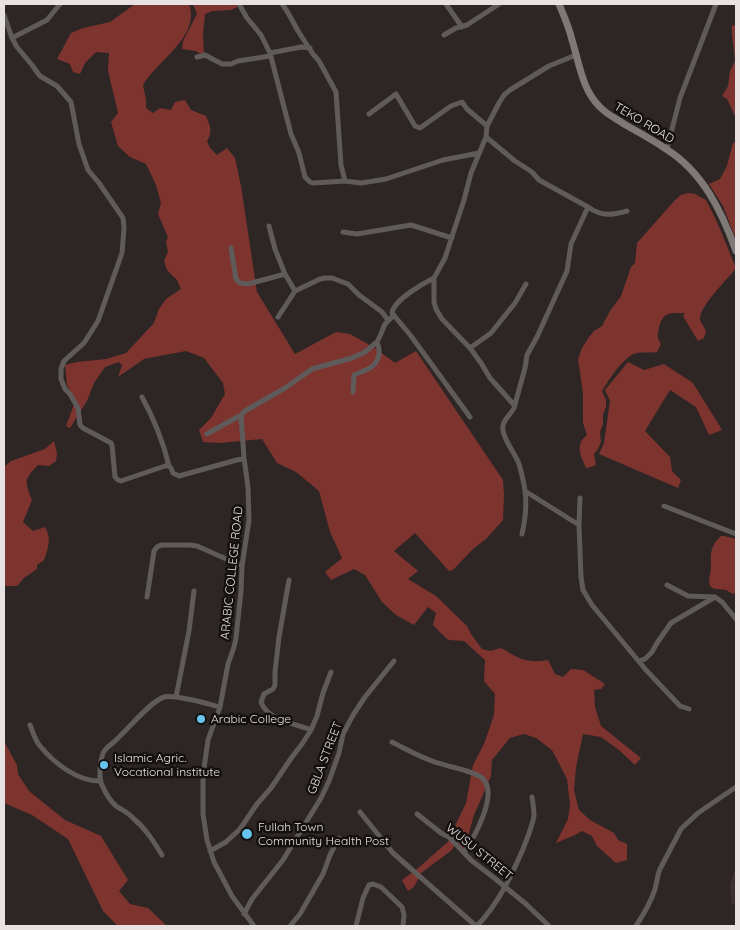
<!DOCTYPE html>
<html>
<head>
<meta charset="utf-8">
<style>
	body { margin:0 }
	#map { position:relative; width:740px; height:930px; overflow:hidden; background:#2e2625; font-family:Quicksand,sans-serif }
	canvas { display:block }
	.frame { position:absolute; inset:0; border:5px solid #e7e2e1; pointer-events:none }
</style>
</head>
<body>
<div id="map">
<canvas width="740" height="930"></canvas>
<div class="frame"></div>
</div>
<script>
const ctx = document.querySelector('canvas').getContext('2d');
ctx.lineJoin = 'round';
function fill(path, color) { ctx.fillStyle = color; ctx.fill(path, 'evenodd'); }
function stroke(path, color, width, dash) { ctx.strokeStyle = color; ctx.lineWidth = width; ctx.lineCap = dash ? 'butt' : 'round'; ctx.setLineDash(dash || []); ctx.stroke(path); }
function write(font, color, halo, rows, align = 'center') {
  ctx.font = font + ' Quicksand,sans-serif'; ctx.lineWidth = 5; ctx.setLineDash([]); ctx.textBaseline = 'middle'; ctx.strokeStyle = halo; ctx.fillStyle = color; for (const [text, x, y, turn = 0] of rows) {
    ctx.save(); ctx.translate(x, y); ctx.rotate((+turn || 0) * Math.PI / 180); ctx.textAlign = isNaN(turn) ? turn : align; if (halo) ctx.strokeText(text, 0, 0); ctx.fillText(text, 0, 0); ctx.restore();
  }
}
fill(new Path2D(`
	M736,866V907L731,902L730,885Z`), '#3e302e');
fill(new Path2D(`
	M135,4H189C201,36 156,62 143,85L146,100V108L153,113L160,108L171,110L175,102L185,100L191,110L206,116C210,125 213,132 207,141L210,148L217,155L227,148L235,158L241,186L257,292L295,354L336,332L350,334L375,348L395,363L416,351L503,480L504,495L503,520L486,539L473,549L453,570L449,571L415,533L394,551L418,571L408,579L436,596L467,626L471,634L482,649L490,651L501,648C519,658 526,664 548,660L555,674L563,677L571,669L583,670L605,684L601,689L594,690L595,707L601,726L641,758L635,765L619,750L601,737L583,734L576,767L574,790L579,810L590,820L614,833L618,840L627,844V860L616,863L597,846L592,836L582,831L575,835L556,843L568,819L570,805L567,779L552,750L536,738L524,734L510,738L492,760L491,776L474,815L464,850L458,843L455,844L452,850L421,873L414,887L408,891L402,880L417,869L450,840L453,836L455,826L466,803L473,765L484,744L494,715L495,694L484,681L485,660L464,641L449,640L446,638L433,625L436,613L428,607L414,625L396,615L382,602L365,575L354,569L331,580L325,572L342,558L330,532L319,491L296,472L277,463L262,439L220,443L203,442L199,430L211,418L225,394L223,383L204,358L186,351L144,359L118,377L122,365L119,362L105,367L94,383L87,401L70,428L66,426L75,402L67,385L65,365L77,362L106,359L126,353L154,323L159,309L166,299L181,289L177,280L167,270L164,261L168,252L166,242L168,237L158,214L161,203L156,185L146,164L130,157L118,146L111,122L118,113L108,71L109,53L96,52L85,63L80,74L73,72L70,64L57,59L71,33L83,28L110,22Z
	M193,4H239V6L231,10L212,11L205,14L203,33L204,56L196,51L182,49L183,41L197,14Z
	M732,25L736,26V118L727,99L722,96L728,86L730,71L735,61L732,34Z
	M736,142V240L723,206L709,184L720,179L727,166L733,143Z
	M688,193L695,194L706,200L718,224L736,268C729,278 698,307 700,320C701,323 705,328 706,331L704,338L698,341L683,316L685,313C670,313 663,311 659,328C657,336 657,337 661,344L657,352C652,353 640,352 637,353C623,356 609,380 602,391L606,400V407L603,414V424L600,432L601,442L598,449L594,454L596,465L591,467L586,468C583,461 577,450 581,442C582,439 585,437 587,435L583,423V393L578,359L582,348L589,337L594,331L602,326L610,311L621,296L631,267L635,263L637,243L675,200L681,195Z
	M628,362L644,370L664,364L693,383L722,430L709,435L696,407L670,390L645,431L670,457L672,471L681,480L678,488L599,454L604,443L610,401L605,390Z
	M54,441L57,453L56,461L49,466L38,465C23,480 25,481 32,500L23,522L33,531L45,527C52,538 48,549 44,560L37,565V569L24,578L17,586H4V467L11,461L45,449Z
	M721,536H724L736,539V593L733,594C731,593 728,591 726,590C721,589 713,590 710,586C708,581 710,574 711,569C711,556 709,546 721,536Z
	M4,741L17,765L18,774L29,791L65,820L101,836L128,880L119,891L130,904L148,908L167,926H118L103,911L68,839L32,815L4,803Z`), '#7d332e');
stroke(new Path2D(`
	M239,4L247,18L261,35L270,53L291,134L299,153L305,177L310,182L313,183L345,181
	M282,4L287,11L298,31L313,54L319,61L336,92L341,165L345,181L361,183L386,179L443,160L479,153
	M446,4L462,27
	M4,15L12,38L17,47L32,65L40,76L57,86L71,102L79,144L88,170L99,183L123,218L124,228L122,253L98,321L84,343L64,361L61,369V379L65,389L70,394L78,408L80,425L83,428L111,443L112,445L115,477L118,480L121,481L165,466H169L171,468L173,473L179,476L244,458
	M444,35L456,28L467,25L499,4
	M12,38L47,20L60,4
	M270,53L301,47L310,48
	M197,57L205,55L222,64H231L238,61L270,56
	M369,114L396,94L415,126L420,128L451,106L462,102L467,109L487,126
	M486,137L515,161L532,172L539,180L588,207C602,217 612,215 627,211
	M667,149L680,98L716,4
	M269,226L275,249L285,274L295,291
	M343,232L357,234L411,225L452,238
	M231,248L236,279L240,283L248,284L285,274
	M434,278C422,284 394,300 392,313L411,336L470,417
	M278,317L295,291L320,279L325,278H332L348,284L359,295L382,312L388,320
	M470,348L491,333L515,303L526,284
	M353,392L354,375C358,373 362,372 366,370C378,365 382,354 377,342
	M142,397C154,419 163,441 169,466
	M515,406L490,378L481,363L470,348L442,319L436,309L434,302V278L445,258L464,200L471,173L486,137L487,126L499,103L504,95L510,90L549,66L576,55
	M241,415L244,458L248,487L249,520L242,566L241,591L236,638L234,647L228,664L220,707L208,740L203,775V814L207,840L214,862L232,896L254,926
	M207,434L241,415L245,411L285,388L312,369L352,358L365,352L377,342L380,336L385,324L393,316
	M525,491L579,525
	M580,498L579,525L581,577L583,590L592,605L646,670L680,706L689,709
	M664,506L736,534
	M522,534C528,508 527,491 519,464C515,453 501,437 503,425C505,418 511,414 514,408L525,368L527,355L537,337L567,271L571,244L588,207
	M289,580L279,637L275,672V685L273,689L264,694L261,702C268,721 295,723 311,730
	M667,585L688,596L715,597L722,602L736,619
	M147,597L154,551L157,547L161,545H190L197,546L242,566
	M639,661L645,659L652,652L657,643L671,623L715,597
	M176,697L189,631L194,591
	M30,725C33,732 35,740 40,746C54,763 78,782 101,781
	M392,742C408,750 425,760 442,764C453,768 474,771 482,778C500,793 473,839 464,853
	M360,812L393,853L476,926
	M417,814L441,833L449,837L472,861L493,877L526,904L549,926
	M210,851L226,842L240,829L257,804L271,788L292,757L302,744L311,730L317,716L323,693L331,672
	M162,855C154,842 146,829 134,819C129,813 122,810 116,806C110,801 104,790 101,783C99,776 100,756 105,750C109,745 115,742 119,737C130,727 151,701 164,697C175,694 208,704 220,707
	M244,914L252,899L283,860L321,798L329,781L339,753L343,734L353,715L365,697L394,661
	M290,926L300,914L323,874L330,855L339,838
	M356,926L363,898L369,885L373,884L381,887L402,907L404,915L403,926
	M477,926C498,904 511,877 523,849C527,839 532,827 534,816C534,809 533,803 532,797
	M636,926C643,915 651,903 655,889C657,883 657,876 660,869L681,829L698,813L736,787`), '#5f5b5b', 5);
stroke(new Path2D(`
	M559,4C564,16 569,27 572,40C579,62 582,89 599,106C606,114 615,118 624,124C638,132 653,140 666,149C703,172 722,212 736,251`), '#7e7877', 7);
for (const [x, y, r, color] of [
	[201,719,5,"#65c5ee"],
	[104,765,5,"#65c5ee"],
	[247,834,6,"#65c5ee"]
]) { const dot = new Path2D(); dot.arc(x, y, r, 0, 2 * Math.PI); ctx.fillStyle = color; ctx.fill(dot); stroke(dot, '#13100f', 2); }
write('12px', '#e7e2e1', '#13100f', [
	["TEKO ROAD",644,123,31],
	["ARABIC COLLEGE ROAD",232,573,-84],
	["GBLA STREET",325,758,-69],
	["WUSU STREET",479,852,39]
]);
write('12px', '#e7e2e1', '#13100f', [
	["Arabic College",211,719],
	["Islamic Agric.",114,758],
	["Vocational institute",114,772],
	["Fullah Town",258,827],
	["Community Health Post",258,841]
], 'left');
</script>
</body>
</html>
